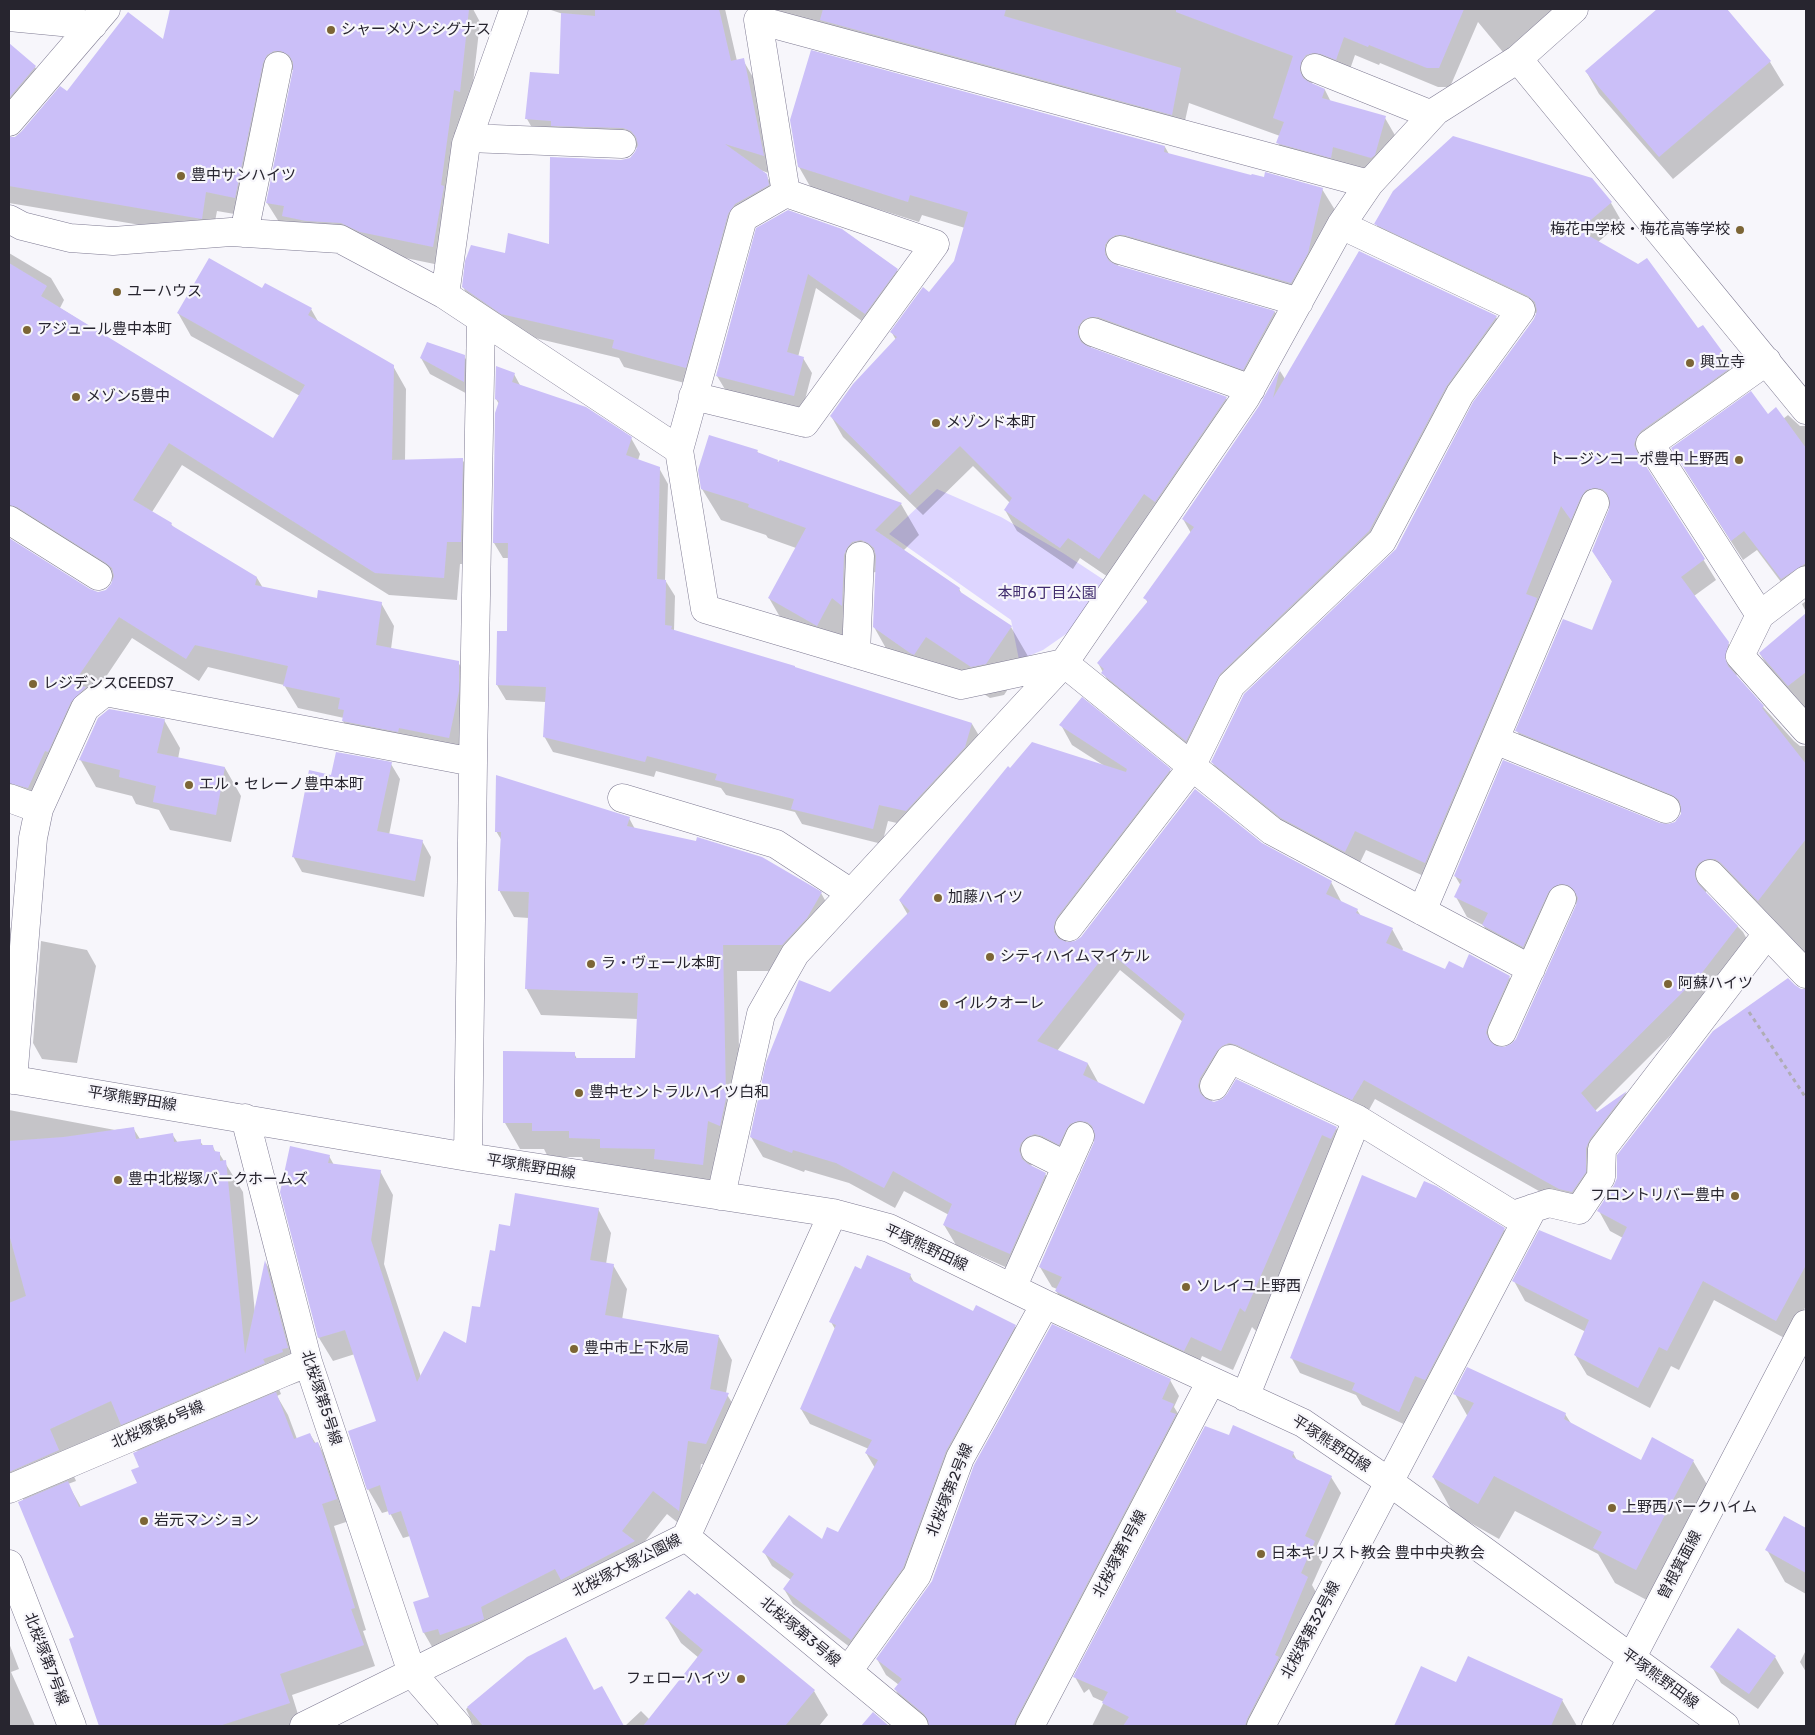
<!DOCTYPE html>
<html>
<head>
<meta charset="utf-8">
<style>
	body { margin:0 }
	#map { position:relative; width:1815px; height:1735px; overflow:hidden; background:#f7f6fb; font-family:Rubik,sans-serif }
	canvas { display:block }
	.frame { position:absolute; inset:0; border:10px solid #27252f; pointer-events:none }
</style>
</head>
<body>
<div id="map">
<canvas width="1815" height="1735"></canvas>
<div class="frame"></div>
</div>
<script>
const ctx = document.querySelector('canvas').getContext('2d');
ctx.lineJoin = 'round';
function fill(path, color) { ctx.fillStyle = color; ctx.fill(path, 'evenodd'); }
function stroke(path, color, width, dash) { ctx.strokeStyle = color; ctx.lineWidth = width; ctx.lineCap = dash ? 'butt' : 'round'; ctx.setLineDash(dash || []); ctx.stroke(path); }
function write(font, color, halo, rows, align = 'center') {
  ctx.font = font + ' Rubik,"Noto Sans JP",sans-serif'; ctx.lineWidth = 4.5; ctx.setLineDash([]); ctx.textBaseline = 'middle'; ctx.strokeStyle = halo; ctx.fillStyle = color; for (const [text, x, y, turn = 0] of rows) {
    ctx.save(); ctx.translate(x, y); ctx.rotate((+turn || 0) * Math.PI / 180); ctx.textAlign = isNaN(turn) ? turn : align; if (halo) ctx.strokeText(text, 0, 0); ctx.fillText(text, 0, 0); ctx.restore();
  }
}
fill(new Path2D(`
	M937,489L1001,517L1063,553L1107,582L1079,625L1043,650L1019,660L1011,620L889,534Z`), '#ddd5ff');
fill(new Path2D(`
	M67,9H118L112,14Z
	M172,9H473L480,22L470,110L444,266L372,251L279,222L267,203L294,70H284L246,216L217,211L212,237L9,203V138H14L67,93L164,41Z
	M548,9H725L737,61L743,60L754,79L774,175L760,170L766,175L778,195L746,224L696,386L624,367L619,358L514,333L474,307L463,287L506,255L550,245L622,161L629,159L636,153L638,148L563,145L538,138L527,119L560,76L563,14Z
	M758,9H1576L1512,63L1478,22L1450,87H1438L1380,63L1379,65L1355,55L1347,78L1317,75L1311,85L1325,90L1331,102L1385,118L1396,137L1385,174L1289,162L1278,143L1280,136L1189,103L1182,134Z
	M1659,9H1725L1770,62L1784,85L1673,179L1599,94L1586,71Z
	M9,45L35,67L46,86L9,130Z
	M1165,147L1169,154L1252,177L1322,189L1335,210L1303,304L1121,260L1117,267L1275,312L1287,333L1255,390L1094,341L1090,349L1226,398L1238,419L1111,579L1080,558L1073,569L1017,531L1005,510L1010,503L973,466L923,515L843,437L831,416L896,340L892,333L930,294L955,262L965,228L922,215L919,222L811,188L799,167Z
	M1611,203L1622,222L1598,242L1697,330L1732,367L1743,387L1647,458L1645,466L1716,580L1694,596L1728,643L1740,663L1736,677L1794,741L1800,746H1806V958L1711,882L1706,890V894L1743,932L1754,952L1595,1111L1597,1114L1626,1093L1637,1112L1571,1209L1375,1099L1364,1119L1241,1063L1211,1102L1336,1128L1348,1148L1334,1155L1256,1331L1252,1327L1233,1370L1202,1356L1196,1370L1068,1311L1056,1291L1057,1289L1052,1287L1040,1267L1096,1141L1090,1140L1032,1163L1031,1167L1045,1174L1057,1194L1021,1274L956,1245L944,1225L949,1215L904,1191L895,1208L849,1183L805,1170L804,1172L763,1157L751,1137L830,994L908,915L900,901L1010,770L1103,765L1072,745L1061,725L1170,770L1181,790L1068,938L1065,944L1075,943L1262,844L1331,882L1342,903L1357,910L1361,916L1392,929L1403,949L1402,951L1446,971L1463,969L1509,977L1521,997L1498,1048L1511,1046L1517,1039L1578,904L1572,903L1535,966L1495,945L1483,925L1467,917L1456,897L1461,886L1455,876L1660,825L1669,826L1676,823L1682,813L1528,751L1517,731L1593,632L1613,583L1593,551L1611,508L1606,507L1437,882L1366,850L1356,871L1293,838L1224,782L1212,762L1397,549L1537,314L1387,243L1376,224ZM1120,970L1183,1022L1145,1106L1099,1084L1088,1064L1057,1051Z
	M757,229L897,270L905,285L873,329L816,288L798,357L803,358L812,373L802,411L726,391L717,376Z
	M1359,252L1496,317L1505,333L1378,547L1229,690L1195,756L1112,689L1098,663L1148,603L1145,598L1191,533L1183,519L1260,406L1280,371L1285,379Z
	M9,253L51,278L64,300L60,308L273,440L300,396L191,336L178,313L262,290L311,309L319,323L393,366L406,389L405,461L462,459L475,481L474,564H460L457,600L389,595L182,465L152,512L171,524L174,528L257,578L263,588L318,600L381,603L394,626L391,649L458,662L471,685L461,760L356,743L343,721L344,718L298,708L284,685L208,667L199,681L132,638L91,699L41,810L9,797V540L89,590L98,593L105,591L112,585L113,581L31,529L9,534Z
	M464,356L473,372V397L430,374L421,358Z
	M514,374L521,387L631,438L640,454L638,460L659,468L668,484L665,580L675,596L674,631L972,724L981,739L915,827L888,821L882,844L802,824L795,812L726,795L721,788L656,771L654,777L553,752L544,736L546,702L506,700L497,685L509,632V558H503L494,543L499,404L496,399Z
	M1788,415L1800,426H1806V589L1793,598L1757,550L1743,560L1684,468L1767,416L1783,419Z
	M757,451L759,454L777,461L779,463L780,462L901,504L919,535L903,551L959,589L962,594L1011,627L1029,658L1004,695L990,698L945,668L892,659L874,627L876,572L870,573L835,656L787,629L769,598L796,548L768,538L766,535L721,520L702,489Z
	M1806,601V612L1802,604Z
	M1806,615V712L1772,674L1760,654Z
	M164,720L180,748L178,759L225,768L241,796L231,842L170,830L159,810L136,804L132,796L96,787L80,759Z
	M391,764L400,779L389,835L422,841L431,857L424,897L302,872L293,856L332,776Z
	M629,818L635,829L821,893L836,920L798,971H737L741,1126L718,1191L617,1174L612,1165H586L582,1157H548L544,1149H520L505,1123L574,1053L577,1059H636L638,1019L541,1015L526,988L529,918L514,917L499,890L502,841L496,831Z
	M9,925L15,936L9,1054Z
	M41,941L87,950L96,966L77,1063L42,1059L33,1043Z
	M1794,986L1802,990H1806V1306L1788,1340L1714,1300L1679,1370L1671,1366L1650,1408L1587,1375L1575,1355L1586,1332L1525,1301L1514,1281L1611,1262L1623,1238L1610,1231L1599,1211Z
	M9,1110L115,1130L133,1128L140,1139L172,1134L178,1143L200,1141L204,1147H213L216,1153H219L243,1192L255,1313L266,1263L282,1292L300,1382L279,1389L281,1394L277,1396L288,1415L297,1439L310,1434L316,1444L318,1443L330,1465L349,1521L334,1526L366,1630L363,1631L375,1666L292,1695L301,1724L295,1726H100L70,1639L75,1638L24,1501L21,1496L9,1488ZM127,1432L138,1452L140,1468L139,1484L81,1507L68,1484L76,1481L67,1460Z
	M329,1156L334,1165L380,1171L393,1195L384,1264L421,1377L467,1345L481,1309L496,1253L511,1227L598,1209L611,1233L606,1264L613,1265L627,1289L622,1320L719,1337L732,1360L726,1393L741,1417L719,1467L701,1464L692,1534L667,1514L638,1550L438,1657L424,1633L414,1603L430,1598L410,1536L403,1538L389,1511L382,1513L368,1489L377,1422L355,1354L333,1361L319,1338L282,1192Z
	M1417,1200L1504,1229L1513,1245L1408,1426L1362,1405L1356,1395L1300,1373L1291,1357Z
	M862,1270L910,1275L915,1284L974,1312L1015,1326L1023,1340L911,1583L859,1654L793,1604L784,1589L791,1580L772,1566L764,1552L822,1541L839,1534L875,1468L866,1453L869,1449L810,1424L801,1409L835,1329L831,1322Z
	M1170,1380L1179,1396L1174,1407L1182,1420L1029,1726H930L904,1704L895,1689L899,1685L886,1675L877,1659Z
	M1455,1394L1565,1414L1572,1425L1641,1461H1693L1714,1496L1656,1605L1615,1583L1598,1554L1515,1511L1499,1539L1453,1513L1433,1477L1468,1417Z
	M1230,1437L1293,1453L1298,1462L1331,1477L1341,1493L1317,1546L1324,1558L1312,1585L1317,1594L1261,1726H1092L1104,1702L1093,1697L1089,1689L1084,1693L1075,1677Z
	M1785,1518L1806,1529V1594L1785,1582L1767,1550Z
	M667,1619L814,1691L828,1715L819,1726H625L641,1711L650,1720L699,1658L681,1643Z
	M9,1643L19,1669L11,1672L35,1726H9Z
	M1806,1650V1672L1800,1662Z
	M1775,1657L1784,1673L1758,1709L1721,1683L1712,1667Z
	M528,1658L594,1691L601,1687L623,1726H474L466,1709Z
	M1421,1668L1457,1684L1562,1700L1577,1726H1395Z`), '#0003');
fill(new Path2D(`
	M170,9H469L460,92L454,90L441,185L444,186L433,247L360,232L341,223L306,221L282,216L284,206L266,203L293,69V62L289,55L281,51H274L267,55L263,63L235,198L206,192L202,219L9,186V137H15L21,132L60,86L67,91L128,12L163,39Z
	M595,9H719L731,61L744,58L764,156L725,144L767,174L769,185L735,204L728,214L686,368L612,348L614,340L501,314L462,287L465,261L471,245L505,253L508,233L549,244L550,157L621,160L630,158L635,152L638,145L636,137L631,131L623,128L551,126V121L525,119L530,72L559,74L561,13L595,16Z
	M823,9H1006L1004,16L1181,68L1172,115L820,20Z
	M1176,9H1464L1439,68H1427L1369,45L1368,47L1344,37L1336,60L1321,54L1313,53L1306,55L1301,62L1300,71L1303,78L1309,82L1325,89L1322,98L1386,116L1375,155L1371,158L1333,147L1331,158L1276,143L1284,122L1273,118L1293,56L1176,12Z
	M1657,9H1727L1771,61L1659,157L1585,71Z
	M9,43L36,66L9,98Z
	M811,50L1165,146L1164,152L1251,175L1252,174L1264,177L1265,172L1323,188L1308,253L1291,283L1124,235H1116L1109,239L1105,245V254L1109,261L1116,265L1275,311L1243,370L1098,317H1090L1083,320L1078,327V335L1081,342L1087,346L1227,397L1155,502L1144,494L1099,559L1068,538L1060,548L1004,510L1012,498L960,446L910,495L830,416L853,384L897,337L890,332L923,287L929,292L954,261L968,212L910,195L908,202L798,167L790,120Z
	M1453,136L1592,178L1612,202L1579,230L1638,264L1647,258L1698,328L1703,325L1733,366L1641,431L1636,438L1634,445L1637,452L1705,559L1681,577L1729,642L1725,658L1728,666L1764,706L1762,708L1806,764V839L1758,901L1721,863L1715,859H1707L1699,863L1695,869V877L1698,884L1738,926L1701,974L1581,1093L1597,1112L1627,1091L1590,1139L1586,1148V1172L1572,1192L1559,1189L1364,1080L1352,1100L1237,1045L1229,1043L1222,1046L1217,1051L1200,1078L1198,1086L1200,1093L1206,1099L1214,1102L1222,1099L1227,1094L1236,1079L1337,1127L1331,1139L1322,1135L1245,1312L1240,1308L1221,1351L1191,1337L1184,1351L1055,1291L1062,1277L1039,1267L1094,1142L1095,1134L1092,1126L1087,1122L1078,1121L1070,1124L1066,1130L1059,1145L1042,1136L1035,1134L1027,1137L1021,1143L1019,1150L1022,1159L1028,1164L1046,1173L1010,1254L943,1225L952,1204L893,1171L884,1188L836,1163L793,1150L792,1153L750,1137L766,1062L799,980L830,992L910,911L899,900L1008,766L1010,768L1032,742L1126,772L1127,769L1059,725L1082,697L1171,769L1057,917L1054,925V932L1059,939L1067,942L1075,941L1081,937L1195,789L1262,843L1332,881L1326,894L1358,909L1356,913L1393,928L1386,943L1445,969L1449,961L1463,968L1469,954L1510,976L1488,1026L1486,1033L1490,1041L1496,1046L1504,1047L1511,1044L1516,1039L1576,905L1578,898L1574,890L1568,885L1560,884L1553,887L1548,893L1523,947L1482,925L1488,913L1454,897L1462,880L1454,876L1503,760L1660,823L1668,824L1675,822L1681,814V807L1679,800L1672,795L1515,731L1563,619L1592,630L1612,581L1592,551L1609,509L1610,501L1607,493L1602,489L1594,488L1586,490L1581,497L1571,520L1561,506L1526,594L1537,598L1534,607L1425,863L1355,831L1345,852L1281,818L1211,762L1244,694L1396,549L1473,402L1534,319L1537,311L1535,302L1528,296L1374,224L1393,191ZM1108,951L1185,1014L1144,1104L1083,1075L1088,1063L1037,1041Z
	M788,210L842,229L898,269L865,314L808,274L787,352L804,357L794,396L716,376L756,228Z
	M1359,251L1497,316L1446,387L1369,531L1220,674L1186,741L1101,673L1104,669L1097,663L1148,601L1143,598L1194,527L1182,519L1259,406L1280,368L1273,398Z
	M209,258L262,288L265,283L312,308L308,315L394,365L392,460L463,458L461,542H447L444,578L375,573L169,443L133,500L172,523L171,525L257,577L255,585L317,598L318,590L382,602L376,645L459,661V691L449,738L399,728L398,732L342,721L344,710L338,709L340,698L283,686L288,666L195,645L186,659L119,617L73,684L86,687L71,702L48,752L45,751L28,788L9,783V538L90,589L98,592L106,590L111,584L114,576L112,568L106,563L17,507L9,505V263L47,286L41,296L273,438L305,385L177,313Z
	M427,342L465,355L464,382L420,358Z
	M496,366L515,373L512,382L586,407L632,437L626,455L660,467L657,579L666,580L665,625L672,626L671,629L795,666V667L972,723L965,747L906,811L879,805L873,829L791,809L794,799L715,780L717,774L647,756L645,762L543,737L546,687L496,685L497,631H507L508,543H493L495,413L499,401L495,399Z
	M1751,391L1768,414L1776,407L1806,448V563L1781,579L1744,531L1731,541L1671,448Z
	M709,435L758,450L757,452L778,460L777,463L780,460L902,503L875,530L960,588L959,591L1012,626L986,664L971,667L926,637L914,655L910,653L873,627L876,556L874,548L868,543L861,540L852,542L847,548L844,555L842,606L832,598L817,626L768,598L806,528L748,507L749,504L701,489L698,470Z
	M1806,613V672L1788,686L1759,653Z
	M109,709L165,719L157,753L225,767L216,815L153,802L156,786L119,777L120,770L79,760L98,718Z
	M336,752L392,762L377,831L423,840L415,881L292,857L309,770L331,775Z
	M496,775L630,817L627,826L696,841L697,837L762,857L822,892L807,918L782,945H723L726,1098L720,1126L708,1121L703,1165L654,1159L655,1149L600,1148V1139L569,1138V1131H532V1123H503V1051L575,1052V1058H635L638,993L525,989L529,892L498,891L501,832H495Z
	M1788,978L1795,985L1801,989H1806V1265L1776,1321L1703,1281L1667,1351L1659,1347L1638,1388L1574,1355L1589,1320L1512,1281L1539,1230L1611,1260L1627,1227L1597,1211L1614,1185L1617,1178V1155L1713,1031Z
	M134,1127L136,1139L173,1133L174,1142L201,1139V1145H213L214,1151L220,1152V1161L226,1160L245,1354L265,1260L288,1348L282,1349L283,1352L263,1359L265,1363L121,1425L111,1401L50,1429L59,1450L9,1472V1303L26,1296L9,1234V1141L64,1137Z
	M290,1146L330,1155L328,1163L381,1170L371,1240L417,1382L444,1331L466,1343L472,1306L480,1307L490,1250L495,1251L499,1224L510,1226L515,1193L599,1208L590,1260L614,1264L605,1315L719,1335L710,1389L729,1393L706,1444L688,1441L679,1511L653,1491L622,1531L635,1541L561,1580L555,1569L481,1607L484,1619L480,1621L440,1635L438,1629L423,1633L413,1602L429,1597L401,1511L389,1515L380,1485L367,1490L348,1431L376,1421L345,1330L318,1338L280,1192Z
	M1362,1175L1416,1198L1424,1181L1436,1186L1505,1228L1425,1380L1415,1376L1399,1412L1352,1390L1355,1383L1290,1358Z
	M867,1255L911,1274L909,1279L973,1311L976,1305L1016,1325L946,1451L903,1568L851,1640L783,1589L794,1574L762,1552L789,1515L822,1539L827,1527L838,1532L878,1460L865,1453L872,1440L800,1409L836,1325L829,1322L855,1266L861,1269Z
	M1052,1324L1171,1379L1162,1399L1174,1404L1170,1412L1176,1414L1016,1719L1014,1726H929L928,1720L924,1714L894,1689L902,1679L876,1659L932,1581L974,1465Z
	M1467,1367L1566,1413L1564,1419L1641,1460L1652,1437L1694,1460L1636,1570L1593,1548L1602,1532L1494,1476L1478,1504L1432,1477L1474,1403L1453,1394Z
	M276,1392L294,1439L310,1433L314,1443L318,1442L337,1499L322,1504L355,1608L351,1609L364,1645L280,1674L290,1703L219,1726H99L69,1639L74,1637L18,1502L68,1481L79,1507L137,1483L131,1470L139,1467L133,1453Z
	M1233,1425L1294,1452L1292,1457L1332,1476L1305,1536L1315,1541L1301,1573L1308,1577L1275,1655L1279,1657L1247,1719L1245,1726H1123L1129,1717L1102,1703L1108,1692L1073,1677L1205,1426L1229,1435Z
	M1784,1516L1806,1528V1573L1765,1550Z
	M689,1590L695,1595L697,1593L815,1690L785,1726H643L703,1650L665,1618Z
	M1738,1628L1776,1656L1749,1694L1710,1667Z
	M566,1637L594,1690L602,1686L624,1726H483L467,1707L527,1657Z
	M1468,1656L1563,1699L1551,1726H1394L1421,1666L1456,1682Z
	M873,1712L889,1726H861Z`), '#cbbff8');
const minor = new Path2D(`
	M9,17L93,25
	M1518,59L1806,410
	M1315,68L1432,115
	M9,122L106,9
	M468,138L622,144
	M1369,184L758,20L786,193L743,218L679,450L705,609L961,685L1064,663L1272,831L1531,969
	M9,219L22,226L70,238L113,241L231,232L340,239L445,295L679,450
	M244,233L278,66
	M1120,250L1299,302
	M445,295L466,144L514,9
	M1093,332L1251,389
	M693,396L805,423L935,244L786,193
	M9,520L98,576
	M1806,580L1760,615L1740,656L1806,730
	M1760,615L1650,444L1767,361
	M856,654L860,556
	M1495,740L1666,809
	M9,798L39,809
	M622,798L776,844L851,893
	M1710,874L1806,974
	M1422,911L1595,503
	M1069,927L1189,771L1231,685L1382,541L1460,394L1521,310L1341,225
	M1502,1032L1562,899
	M9,1079L468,1157L833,1213L889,1228L1045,1304L1303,1423L1388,1481L1725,1726
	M13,1080L33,838L39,809L85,708L105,692L473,762
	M1214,1086L1230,1059L1357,1119L1513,1215L1549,1203L1579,1210L1601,1177L1602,1149L1767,934
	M245,1118L308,1362L412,1673L458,1726
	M1035,1150L1067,1166
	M468,1157L473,762L481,319
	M721,1196L761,1014L795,954L1064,663L1246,397L1341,225L1369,184L1436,111L1518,59L1574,9
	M1012,1288L1080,1136
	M1245,1397L1357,1119
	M9,1489L308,1362
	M686,1537L914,1726
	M9,1564L72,1726
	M848,1671L917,1575L960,1458L1045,1304
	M304,1726L686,1537L833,1213
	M1030,1726L1211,1381
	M1261,1726L1533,1208
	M1596,1726L1806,1324`);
stroke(minor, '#7e7a92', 29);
stroke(new Path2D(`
	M1749,1012L1806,1098`), '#afadb4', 3, [4, 4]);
stroke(minor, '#fff', 28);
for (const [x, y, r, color] of [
	[331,30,5,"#7c6535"],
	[181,176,5,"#7c6535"],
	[1740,230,5,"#7c6535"],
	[117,292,5,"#7c6535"],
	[27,330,5,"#7c6535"],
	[1690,363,5,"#7c6535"],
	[76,397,5,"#7c6535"],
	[936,423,5,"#7c6535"],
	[1739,460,5,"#7c6535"],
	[33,684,5,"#7c6535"],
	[189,785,5,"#7c6535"],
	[938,898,5,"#7c6535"],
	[990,957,5,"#7c6535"],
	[591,964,5,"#7c6535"],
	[1668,984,5,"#7c6535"],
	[944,1004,5,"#7c6535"],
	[579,1093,5,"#7c6535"],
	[118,1180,5,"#7c6535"],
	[1735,1196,5,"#7c6535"],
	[1186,1287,5,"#7c6535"],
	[574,1349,5,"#7c6535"],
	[1612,1508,5,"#7c6535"],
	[144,1521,5,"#7c6535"],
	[1261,1554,5,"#7c6535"],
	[741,1679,5,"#7c6535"]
]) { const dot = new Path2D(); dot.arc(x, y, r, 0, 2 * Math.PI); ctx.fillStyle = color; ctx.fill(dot); stroke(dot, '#f7f6fb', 2); }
write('15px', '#27252f', '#f7f6fb', [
	["シャーメゾンシグナス",341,30],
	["豊中サンハイツ",191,176],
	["梅花中学校・梅花高等学校",1730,230,"right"],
	["ユーハウス",127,292],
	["アジュール豊中本町",37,330],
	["興立寺",1700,363],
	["メゾン5豊中",86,397],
	["メゾンド本町",946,423],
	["トージンコーポ豊中上野西",1729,460,"right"],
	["レジデンスCEEDS7",43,684],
	["エル・セレーノ豊中本町",199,785],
	["加藤ハイツ",948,898],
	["シティハイムマイケル",1000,957],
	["ラ・ヴェール本町",601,964],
	["阿蘇ハイツ",1678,984],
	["イルクオーレ",954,1004],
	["豊中セントラルハイツ白和",589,1093],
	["豊中北桜塚バークホームズ",128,1180],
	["フロントリバー豊中",1725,1196,"right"],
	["ソレイユ上野西",1196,1287],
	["豊中市上下水局",584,1349],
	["上野西パークハイム",1622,1508],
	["岩元マンション",154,1521],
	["日本キリスト教会 豊中中央教会",1271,1554],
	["フェローハイツ",731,1679,"right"]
], 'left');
write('15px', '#402c6e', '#f7f6fb', [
	["本町6丁目公園",1047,594]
]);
write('15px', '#27252f', '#f7f6fb', [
	["平塚熊野田線",132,1099,9],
	["平塚熊野田線",531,1167,9],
	["平塚熊野田線",926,1248,25],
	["北桜塚第5号線",321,1398,72],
	["北桜塚第6号線",158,1425,-23],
	["平塚熊野田線",1331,1444,33],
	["北桜塚第2号線",950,1490,-68],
	["北桜塚第1号線",1120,1554,-62],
	["曽根箕面線",1680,1565,-62],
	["北桜塚大塚公園線",627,1566,-27],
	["北桜塚第32号線",1311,1630,-62],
	["北桜塚第3号線",800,1632,40],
	["北桜塚第7号線",46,1659,69],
	["平塚熊野田線",1660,1679,36]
]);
</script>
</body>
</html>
